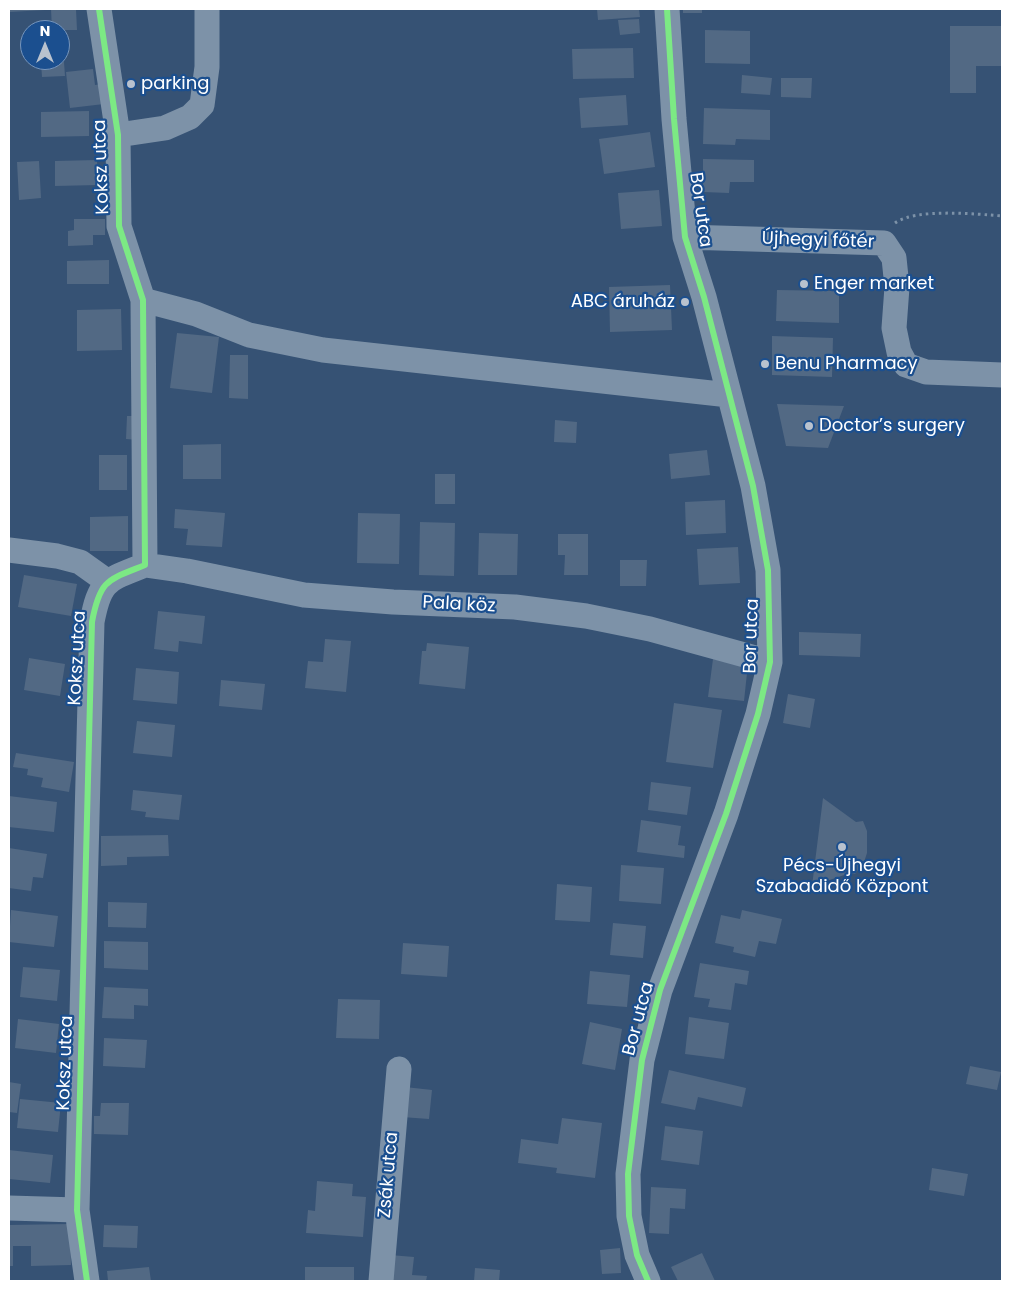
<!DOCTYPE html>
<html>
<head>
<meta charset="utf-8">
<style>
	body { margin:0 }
	#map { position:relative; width:1011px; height:1290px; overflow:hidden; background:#365274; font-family:Poppins,sans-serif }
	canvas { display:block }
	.frame { position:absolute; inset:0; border:10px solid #fff; pointer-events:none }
	.north { position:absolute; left:20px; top:20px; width:50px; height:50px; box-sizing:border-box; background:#1b4f8f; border:1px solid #7695bc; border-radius:50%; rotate:0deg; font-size:14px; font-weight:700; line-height:20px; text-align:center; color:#fff }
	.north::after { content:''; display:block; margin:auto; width:18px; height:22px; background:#b9c2ce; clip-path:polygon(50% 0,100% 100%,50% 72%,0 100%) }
</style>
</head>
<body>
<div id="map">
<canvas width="1011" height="1290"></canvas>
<div class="frame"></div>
<div class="north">N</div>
</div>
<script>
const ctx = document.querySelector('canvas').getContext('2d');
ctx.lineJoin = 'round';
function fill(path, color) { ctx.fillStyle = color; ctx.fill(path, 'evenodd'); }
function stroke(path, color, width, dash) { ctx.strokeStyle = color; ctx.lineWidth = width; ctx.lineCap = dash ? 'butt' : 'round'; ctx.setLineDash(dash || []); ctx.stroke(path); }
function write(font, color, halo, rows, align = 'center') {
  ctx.font = font + ' Poppins,sans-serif'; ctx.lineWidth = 4.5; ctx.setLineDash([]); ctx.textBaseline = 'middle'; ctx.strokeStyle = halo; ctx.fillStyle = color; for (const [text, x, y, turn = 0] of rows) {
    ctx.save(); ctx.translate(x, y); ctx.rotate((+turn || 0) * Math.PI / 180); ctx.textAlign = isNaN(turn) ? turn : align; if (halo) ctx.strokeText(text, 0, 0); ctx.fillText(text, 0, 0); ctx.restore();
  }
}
fill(new Path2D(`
	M9,9H44L45,10L9,12Z
	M51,9H76L77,30H52Z
	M597,9H639L640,17L598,20Z
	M683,9H702V13H683Z
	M639,19L640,33L620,35L618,20Z
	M950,26H1002V66H976V93H950Z
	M705,30L750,31V64L705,63Z
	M633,48L634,78L573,79L572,49Z
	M64,62L65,76L42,77L41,63Z
	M93,69L95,85L102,84L104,104L70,108L66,72Z
	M742,75L772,78L770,95L741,93Z
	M781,78H812L811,98L781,97Z
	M626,95L628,125L581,128L579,98Z
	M704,108L770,110V140L736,139L735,145L703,144Z
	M89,111V136L41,137V112Z
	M650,132L655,167L604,174L599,139Z
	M703,159L754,160V182H730L729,193L703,192Z
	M97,160L98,185L55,186V161Z
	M39,161L41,198L19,200L17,162Z
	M659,190L662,226L621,229L618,193Z
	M74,219H105V235H93V245L68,246V231L74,230Z
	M109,260V284H67V261Z
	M670,285L672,330L610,332L609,287Z
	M777,290L839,291V323L776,321Z
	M121,309L122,350L77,351V310Z
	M177,333L219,337L212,393L170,388Z
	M772,336L833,338L832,377L772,375Z
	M230,355H248V399L229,398Z
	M777,404L844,406L828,448L786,446Z
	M127,416H140L139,440L126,439Z
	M555,420L577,422L576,443L554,442Z
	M221,444V479H183V445Z
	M707,450L710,475L671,479L669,454Z
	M99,455H127V490H99Z
	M435,474H455V504H435Z
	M725,500L726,533L686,535L685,502Z
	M175,509L225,513L222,547L186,545L188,529L174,528Z
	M358,513L400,514L399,564L357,563Z
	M128,516V551H90V517Z
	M420,522L455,523L454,576L419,575Z
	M479,533L518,534L517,575H478Z
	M558,534H588V575H564L565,555H558Z
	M738,547L740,583L699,585L697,549Z
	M620,560H647L646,586H620Z
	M24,575L77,584L71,616L18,607Z
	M158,611L205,616L202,644L179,641L178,652L154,649Z
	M799,632L861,634L860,657L799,655Z
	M325,639L351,641L346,692L305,688L308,661L323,662Z
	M427,643L469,647L465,689L419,684L422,651H426Z
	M29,658L65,664L60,696L24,690Z
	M713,659L748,664L744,701L708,697Z
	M136,668L179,672L177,704L133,700Z
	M221,680L265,684L262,710L219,706Z
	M788,694L815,699L810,728L783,723Z
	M674,703L722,710L713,768L666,762Z
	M137,721L175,725L172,757L133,753Z
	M16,753L74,762L69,792L41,787L43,778L27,775L28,769L13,767Z
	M651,782L691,787L687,815L648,810Z
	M133,790L182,795L179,820L145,817L146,812L131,810Z
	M9,796L57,802L54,832L9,827Z
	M823,798L856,822L863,821L867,831V853L864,862L855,874L850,873L812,886Z
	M641,820L681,826L678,845L685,846L684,858L637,852Z
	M168,835L169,856L127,857V865L101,866V836Z
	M9,848L47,854L43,878L33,877L31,891L9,888Z
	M621,865L664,868L661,904L619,901Z
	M557,884L592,887L590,922L555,920Z
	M108,902L147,903L146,928L108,927Z
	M11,910L58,916L54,947L9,942Z
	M742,910L782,919L776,944L759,941L755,957L733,952L734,947L715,943L721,915L740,919Z
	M613,923L646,926L643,958L610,955Z
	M104,941L148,942V970L104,968Z
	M403,943L449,946L447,977L401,974Z
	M700,963L749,971L747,985L735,983L731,1010L708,1007L710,999L694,997Z
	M23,967L60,970L57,1001L20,997Z
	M590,971L630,975L627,1007L587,1004Z
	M104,987L148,989V1006L134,1005V1019L102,1018Z
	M338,999L380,1000L379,1039L336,1038Z
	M689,1017L729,1023L724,1059L685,1054Z
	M18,1019L59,1024L56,1053L15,1048Z
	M590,1022L622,1029L615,1070L582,1064Z
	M104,1038L147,1040L145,1068L103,1066Z
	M970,1066L1001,1072L997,1090L966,1084Z
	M669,1070L746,1088L742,1107L698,1097L695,1110L661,1103Z
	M9,1082L21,1084L17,1113L9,1112Z
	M405,1087L432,1090L429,1119L402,1117Z
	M20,1099L61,1103L58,1132L17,1128Z
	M101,1103H129L128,1135L94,1134V1116H100Z
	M562,1118L602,1123L595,1178L556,1173L557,1168L518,1163L521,1139L558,1144Z
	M665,1126L703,1131L699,1165L661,1160Z
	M9,1150L53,1155L50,1183L9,1179Z
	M932,1168L968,1174L964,1196L929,1190Z
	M317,1181L353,1184L352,1196L366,1197L363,1237L306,1233L308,1210L315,1211Z
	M651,1187L686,1189L685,1209L670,1208L669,1234L649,1233Z
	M70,1224L71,1265L31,1266V1246H13V1266H9V1225Z
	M104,1225L138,1226L137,1248L103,1247Z
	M620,1248L621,1273L602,1274L600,1250Z
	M702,1253L715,1281H678L671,1267Z
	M390,1255L414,1257L412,1275L427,1276L426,1281H388Z
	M149,1267L151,1281H108L107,1271Z
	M305,1267H354V1281H305Z
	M475,1268L500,1270L499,1281H474Z`), '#526984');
stroke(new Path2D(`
	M895,223C915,208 977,214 1002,216`), '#7d92a8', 3, [2.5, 4]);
stroke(new Path2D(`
	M118,135L165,128L190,117L202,105L207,67V9
	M685,237L884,243L894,258L897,287L894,328L899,352L906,365L926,372L1002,375
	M143,300L196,314L249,335L323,350L729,395
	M9,550L57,556L80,562L108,582
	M145,565L187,571L304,595L393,602L515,607L586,616L650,629L770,662
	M9,1208L77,1210
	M87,1281L77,1210L92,622C100,579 108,580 145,565L143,300L119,226L118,135L99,9
	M381,1281L399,1069
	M648,1281L637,1255L629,1216L628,1174L642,1060L660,990L726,814L758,714L770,662L768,570L753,486L704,297L685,237L674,119L667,9`), '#7d92a8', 25);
stroke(new Path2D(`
	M87,1281L77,1210L92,622C100,579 108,580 145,565L143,300L119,226L118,135L99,9
	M648,1281L637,1255L629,1216L628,1174L642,1060L660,990L726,814L758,714L770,662L768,570L753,486L704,297L685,237L674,119L667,9`), '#7ce984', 6);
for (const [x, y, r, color] of [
	[131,84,5,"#b9c2ce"],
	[804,284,5,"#b9c2ce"],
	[685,302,5,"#b9c2ce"],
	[765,364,5,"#b9c2ce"],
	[809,426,5,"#b9c2ce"],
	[842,847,5,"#b9c2ce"]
]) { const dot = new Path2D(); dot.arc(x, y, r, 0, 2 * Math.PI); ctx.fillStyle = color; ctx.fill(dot); stroke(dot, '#1b4f8f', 2); }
write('18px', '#fff', '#1b4f8f', [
	["parking",141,84],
	["Enger market",814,284],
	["ABC áruház",675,302,"right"],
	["Benu Pharmacy",775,364],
	["Doctor’s surgery",819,426],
	["Pécs-Újhegyi",842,866,"center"],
	["Szabadidő Központ",842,887,"center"]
], 'left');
write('18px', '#fff', '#1b4f8f', [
	["Koksz utca",102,167,-92],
	["Bor utca",700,210,82],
	["Újhegyi főtér",818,241,2],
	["Pala köz",459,605,3],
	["Bor utca",752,636,-88],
	["Koksz utca",78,658,-87],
	["Bor utca",639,1019,-75],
	["Koksz utca",66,1063,-88],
	["Zsák utca",389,1175,-85]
]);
</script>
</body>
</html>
